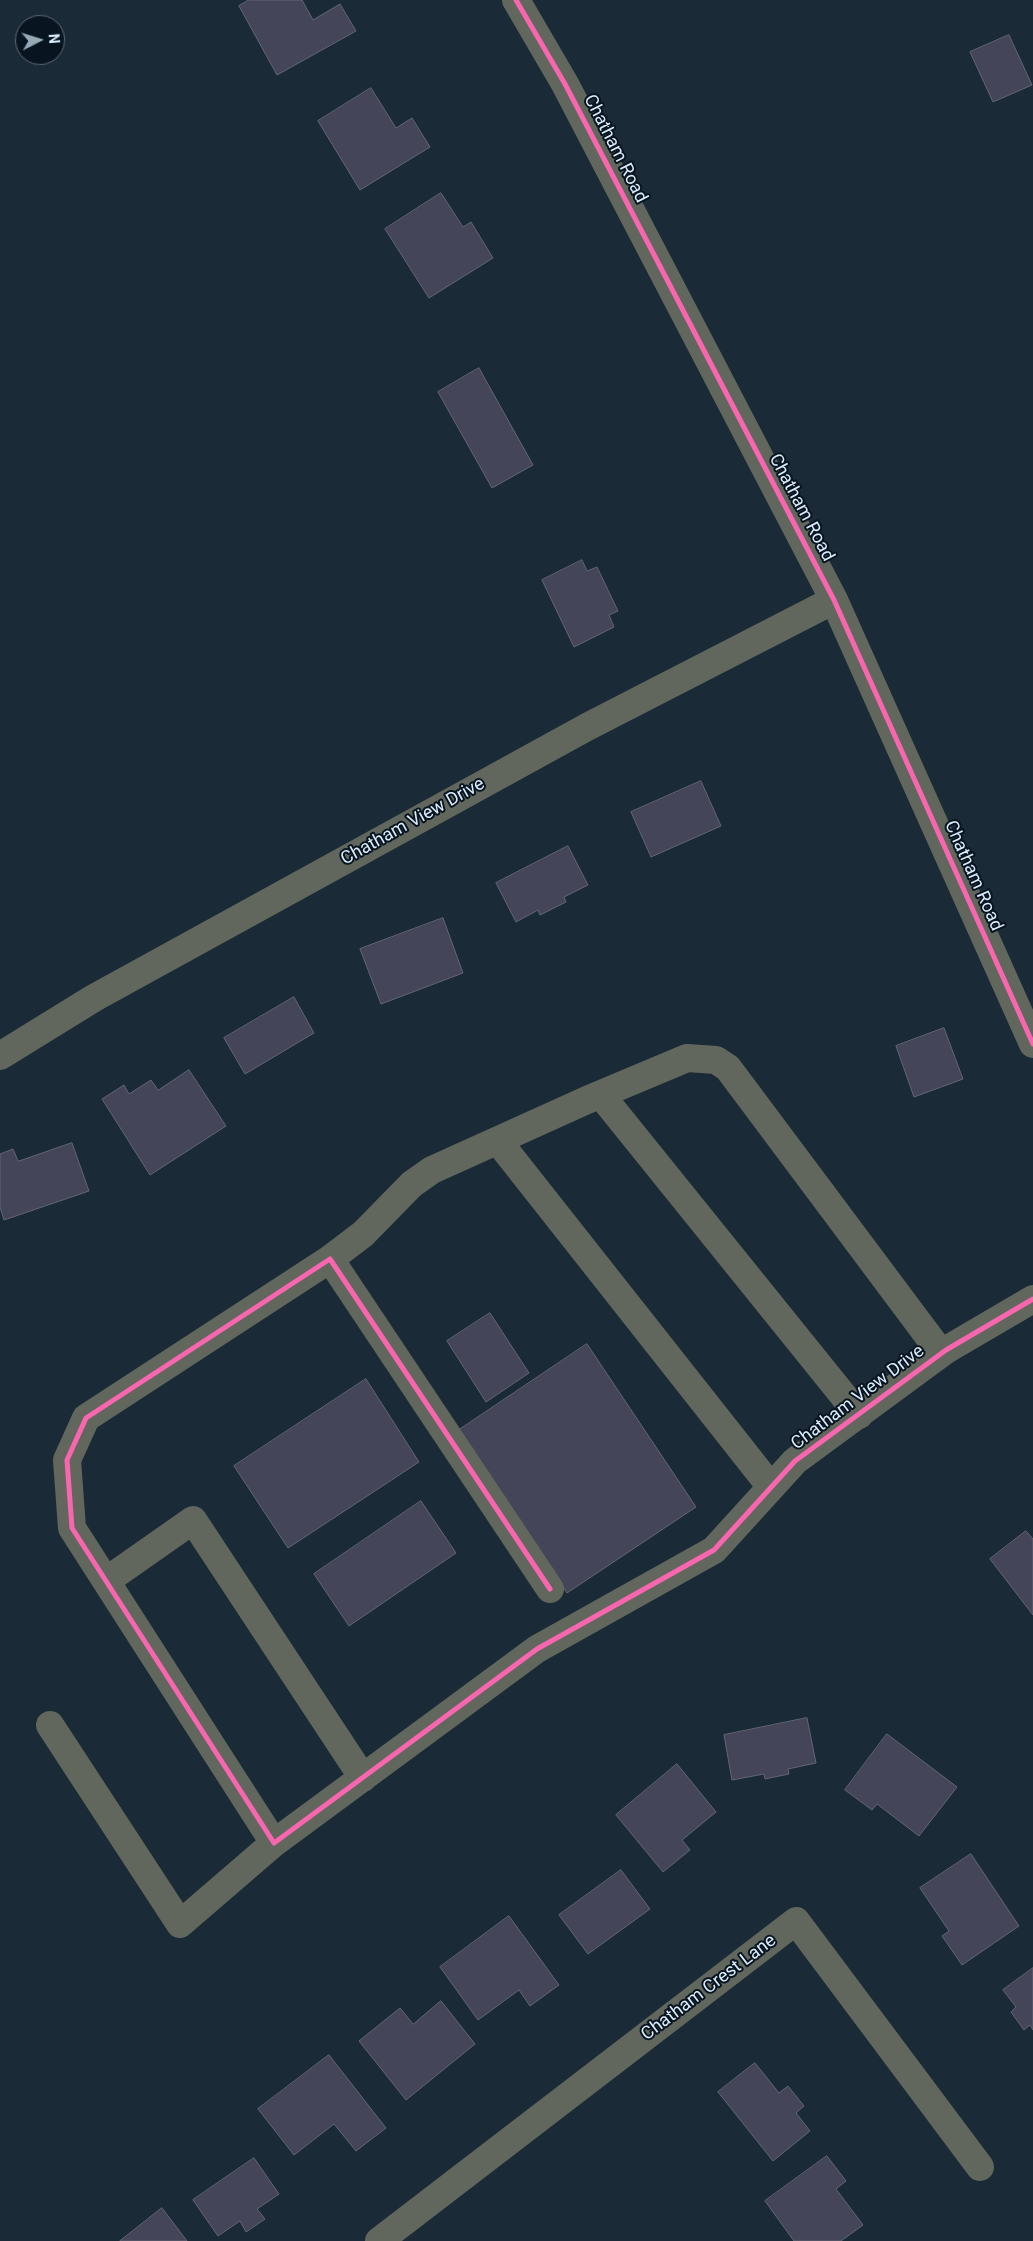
<!DOCTYPE html>
<html>
<head>
<meta charset="utf-8">
<style>
	body { margin:0 }
	#map { position:relative; width:1033px; height:2241px; overflow:hidden; background:#1a2b37; font-family:Roboto,sans-serif }
	canvas { display:block }
	.north { position:absolute; left:15px; top:15px; width:50px; height:50px; box-sizing:border-box; background:#08141f; border:1px solid #5c6a77; border-radius:50%; rotate:85deg; font-size:14px; font-weight:700; line-height:20px; text-align:center; color:#daecfb }
	.north::after { content:''; display:block; margin:auto; width:18px; height:22px; background:#97a8b6; clip-path:polygon(50% 0,100% 100%,50% 72%,0 100%) }
</style>
</head>
<body>
<div id="map">
<canvas width="1033" height="2241"></canvas>
<div class="north">N</div>
</div>
<script>
const ctx = document.querySelector('canvas').getContext('2d');
ctx.lineJoin = 'round';
function fill(path, color) { ctx.fillStyle = color; ctx.fill(path, 'evenodd'); }
function stroke(path, color, width, dash) { ctx.strokeStyle = color; ctx.lineWidth = width; ctx.lineCap = dash ? 'butt' : 'round'; ctx.setLineDash(dash || []); ctx.stroke(path); }
function write(font, color, halo, rows, align = 'center') {
  ctx.font = font + ' Roboto,sans-serif'; ctx.lineWidth = 4; ctx.setLineDash([]); ctx.textBaseline = 'middle'; ctx.strokeStyle = halo; ctx.fillStyle = color; for (const [text, x, y, turn = 0] of rows) {
    ctx.save(); ctx.translate(x, y); ctx.rotate((+turn || 0) * Math.PI / 180); ctx.textAlign = isNaN(turn) ? turn : align; if (halo) ctx.strokeText(text, 0, 0); ctx.fillText(text, 0, 0); ctx.restore();
  }
}
const building = new Path2D(`
	M249,0H302L313,20L340,4L356,31L277,75L239,6Z
	M1009,35L1032,85L993,102L970,52Z
	M371,88L396,128L412,118L430,147L360,190L318,121Z
	M441,193L463,227L471,222L493,258L429,298L385,229Z
	M479,368L533,465L492,488L438,392Z
	M582,560L587,571L597,567L618,611L609,615L614,627L574,647L542,580Z
	M701,781L721,826L651,857L631,812Z
	M568,846L588,885L564,897L566,902L540,915L538,910L516,922L496,883Z
	M443,918L463,973L381,1004L360,949Z
	M294,997L314,1033L245,1074L224,1038Z
	M944,1028L963,1079L914,1097L896,1046Z
	M189,1070L226,1126L150,1175L102,1099L124,1085L129,1094L151,1080L158,1090Z
	M72,1143L89,1191L4,1220L0,1207V1154L13,1149L18,1161Z
	M490,1313L529,1373L486,1402L447,1341Z
	M587,1344L696,1507L567,1593L459,1430Z
	M366,1379L419,1462L288,1548L234,1466Z
	M421,1501L456,1553L349,1626L314,1574Z
	M1026,1531L1033,1539V1615L990,1559Z
	M807,1718L816,1763L788,1769L789,1774L765,1779L764,1774L732,1780L724,1735Z
	M887,1734L957,1787L919,1836L877,1804L872,1810L845,1790Z
	M677,1764L716,1812L682,1840L690,1850L663,1872L616,1815Z
	M971,1854L1019,1926L962,1965L942,1936L949,1931L920,1888Z
	M621,1870L650,1909L588,1954L559,1915Z
	M509,1916L559,1985L530,2006L519,1990L478,2020L440,1967Z
	M1033,1968V2030L1030,2025L1024,2030L1011,2012L1016,2007L1003,1990Z
	M441,2001L475,2044L406,2100L359,2041L400,2008L413,2024Z
	M329,2055L386,2128L356,2151L334,2124L294,2155L258,2109Z
	M755,2063L779,2093L788,2086L804,2106L796,2113L810,2131L773,2161L718,2092Z
	M827,2156L846,2181L836,2189L863,2225L841,2241H794L765,2201Z
	M254,2158L279,2194L257,2209L265,2219L246,2232L240,2221L218,2236L193,2200Z
	M162,2208L187,2241H120Z`);
fill(building, '#45455a');
stroke(building, '#626672', 1);
stroke(new Path2D(`
	M516,0L565,84L834,600L1033,1044
	M0,1056L94,998L587,727L834,600
	M601,1095L859,1415
	M498,1141L771,1487
	M330,1259L550,1589
	M106,1581L193,1520L363,1778
	M50,1725L180,1924L274,1843L537,1649L714,1550L795,1461L946,1350L1033,1299
	M274,1843L72,1528L67,1460L86,1418L330,1259L363,1234L412,1184L432,1170L587,1100L687,1058L716,1060L728,1068L941,1353
	M379,2241L796,1921L980,2167`), '#61675c', 28);
stroke(new Path2D(`
	M516,0L565,84L834,600L1033,1044
	M550,1589L330,1259L86,1418L67,1460L72,1528L274,1843L537,1649L714,1550L795,1461L946,1350L1033,1299`), '#f766af', 5);
write('18px', '#daecfb', '#08141f', [
	["Chatham Road",615,149,63],
	["Chatham Road",801,508,62],
	["Chatham View Drive",413,822,-29],
	["Chatham Road",973,876,66],
	["Chatham View Drive",858,1398,-37],
	["Chatham Crest Lane",709,1988,-37]
]);
</script>
</body>
</html>
